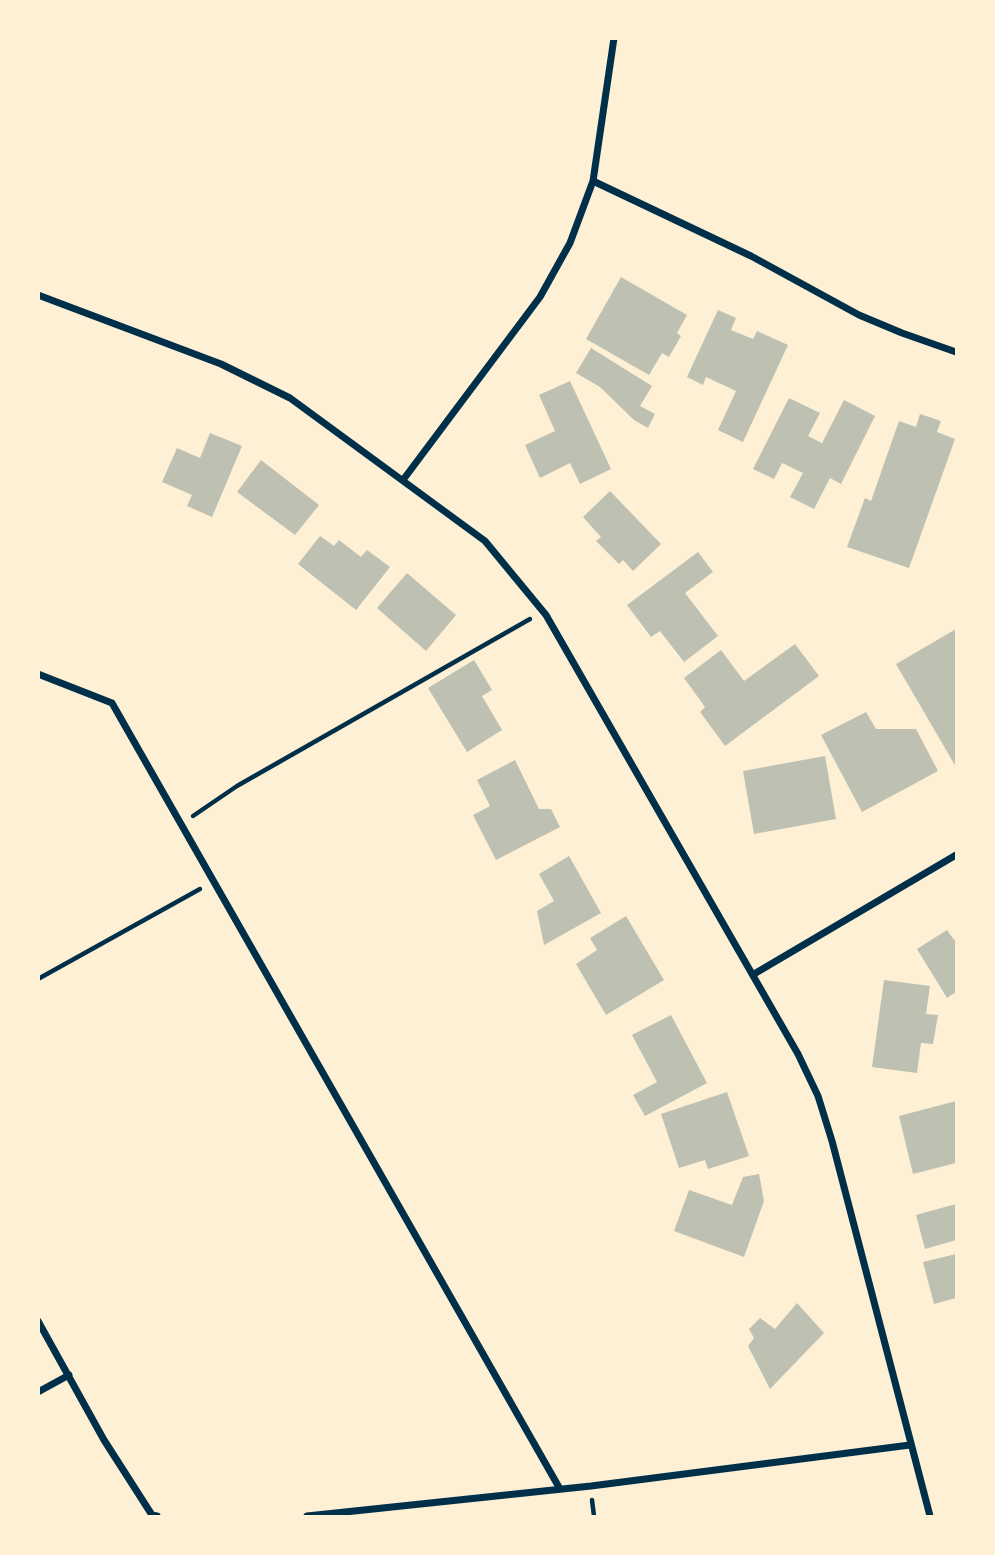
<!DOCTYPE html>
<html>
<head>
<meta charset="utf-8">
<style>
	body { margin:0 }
	#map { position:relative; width:995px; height:1555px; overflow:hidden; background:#fdf0d5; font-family:Roboto,sans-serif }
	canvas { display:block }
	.frame { position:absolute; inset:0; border:40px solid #fdf0d5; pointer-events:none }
</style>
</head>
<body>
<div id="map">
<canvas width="995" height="1555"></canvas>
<div class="frame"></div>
</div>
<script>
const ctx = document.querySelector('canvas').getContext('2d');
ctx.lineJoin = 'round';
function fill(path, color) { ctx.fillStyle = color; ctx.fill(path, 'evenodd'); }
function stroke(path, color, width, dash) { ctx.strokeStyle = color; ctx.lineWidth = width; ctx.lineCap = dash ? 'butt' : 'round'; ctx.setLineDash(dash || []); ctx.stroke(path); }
fill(new Path2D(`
	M621,277L687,315L677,333L681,336L669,357L662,353L649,375L586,339Z
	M718,310L736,318L731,330L753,339L757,331L788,345L743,442L718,430L736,391L706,377L703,385L687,377Z
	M591,348L652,386L640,406L655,414L648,428L634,420L600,387L576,373Z
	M570,381L611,469L580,484L570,463L540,478L525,445L555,431L539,395Z
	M789,398L820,413L808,436L822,443L844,400L875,416L841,484L830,478L814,509L790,497L803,473L782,463L774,479L753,469Z
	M920,414L941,421L937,432L955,439L909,568L847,547L865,498L871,501L899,421L916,427Z
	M210,433L242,446L212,517L187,506L192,495L162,482L177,448L200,458Z
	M261,460L319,505L295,535L237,492Z
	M610,491L661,544L633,571L623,560L619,564L596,541L601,537L583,517Z
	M320,536L334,546L339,540L361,557L367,550L390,567L356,610L298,564Z
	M698,552L713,572L685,593L718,636L684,662L660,631L651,637L627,605Z
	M407,573L456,615L426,651L377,608Z
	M956,629V767L896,664Z
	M795,644L819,676L725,746L700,712L705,707L684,678L721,650L744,681Z
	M474,660L492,690L482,696L502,730L467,752L428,688Z
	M866,712L876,729H916L938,771L862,812L821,735Z
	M825,756L836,819L754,834L743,771Z
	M515,760L539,809H551L560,827L496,860L473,815L490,806L477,780Z
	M569,856L601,913L544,945L537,911L554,901L539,874Z
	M626,916L664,980L606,1015L576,964L597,950L590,938Z
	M947,930L954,940L956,938V992L947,998L917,949Z
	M884,980L930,986L926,1014L938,1015L933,1044L921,1043L917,1073L872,1067Z
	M671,1015L707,1083L645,1116L633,1095L657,1082L632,1035Z
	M727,1092L749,1156L708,1169L705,1160L679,1168L661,1114Z
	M956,1101V1163L913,1174L899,1116Z
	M759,1174L764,1201L744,1257L674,1231L689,1190L732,1205L743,1177Z
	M956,1204V1240L925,1249L916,1215Z
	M956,1254V1298L934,1304L923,1262Z
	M797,1303L824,1333L770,1389L748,1346L754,1338L749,1329L760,1318L775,1329Z`), '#bec0b2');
stroke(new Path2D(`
	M193,816L237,786L530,619
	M38,979L200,889
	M592,1500L594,1516`), '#003049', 4.5);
stroke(new Path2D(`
	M593,181L751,256L859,315L902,333L956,352
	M38,295L221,364L290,398L485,541L546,615L798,1054L818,1096L832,1141L930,1516
	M403,480L540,297L570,243L593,181L614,38
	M38,674L112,703L560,1489
	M754,974L956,855
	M38,1321L104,1440L152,1515L157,1516
	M38,1392L69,1375
	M307,1516L591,1486L910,1445`), '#003049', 7);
</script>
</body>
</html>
